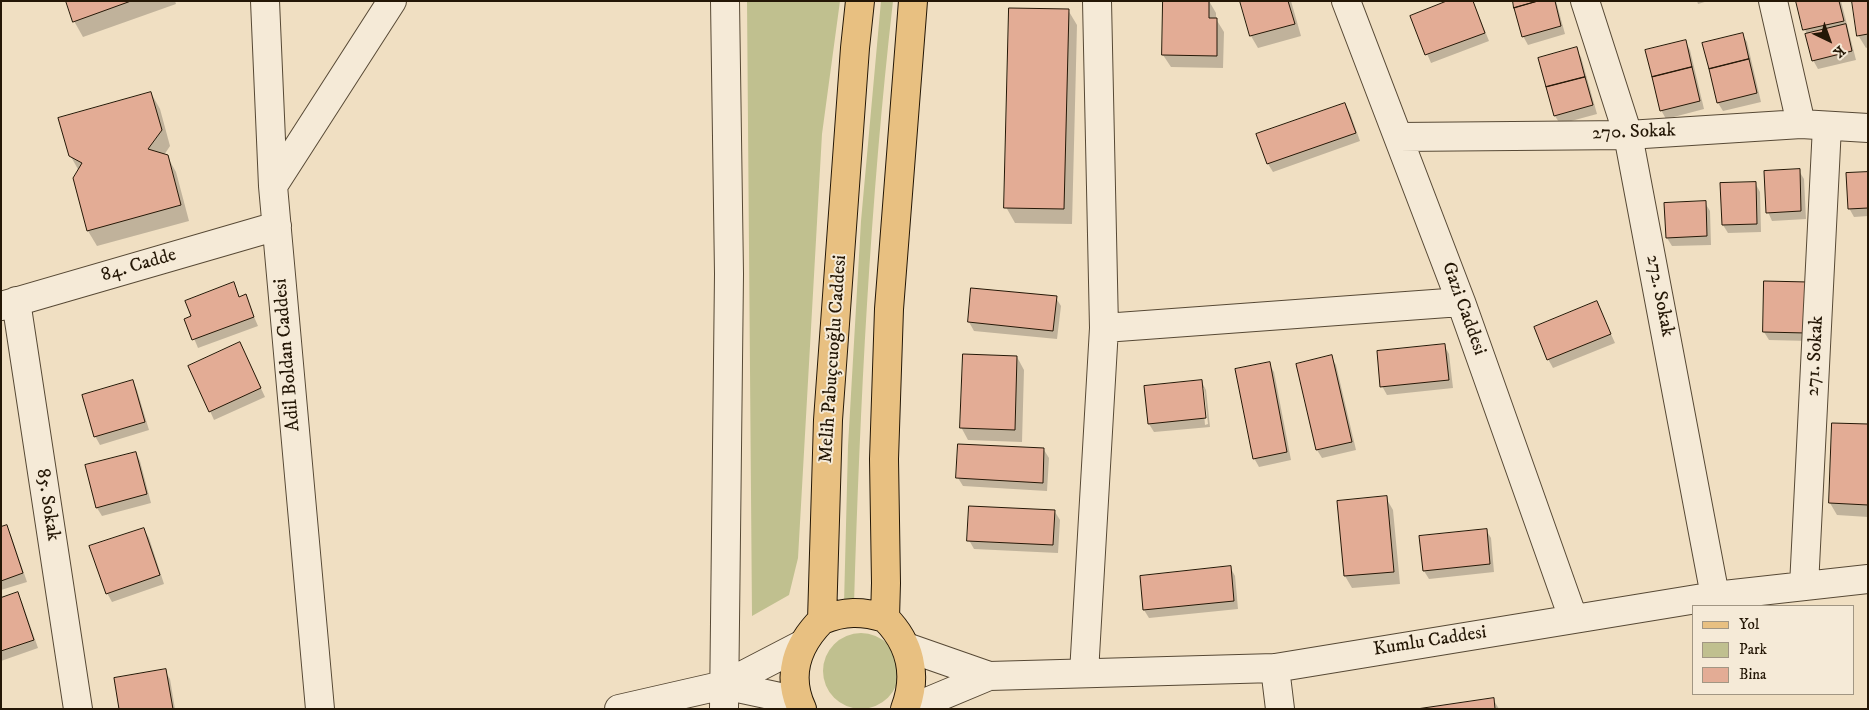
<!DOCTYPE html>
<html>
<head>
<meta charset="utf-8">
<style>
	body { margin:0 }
	#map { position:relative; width:1869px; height:710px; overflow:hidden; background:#f0dfc2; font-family:"IM FELL DW Pica",serif }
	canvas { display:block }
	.frame { position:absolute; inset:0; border:2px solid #241706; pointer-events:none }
	.legend { position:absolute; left:1692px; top:605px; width:162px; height:90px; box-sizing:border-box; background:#f5ead7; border:1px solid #a19683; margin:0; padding:6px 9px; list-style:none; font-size:15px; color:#241706 }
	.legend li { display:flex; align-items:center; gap:10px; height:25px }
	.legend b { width:25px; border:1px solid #a19683 }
	.north { position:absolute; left:1804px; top:15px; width:50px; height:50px; -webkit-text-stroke:4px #f5ead7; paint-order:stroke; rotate:138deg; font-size:14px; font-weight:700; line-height:20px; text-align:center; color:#241706 }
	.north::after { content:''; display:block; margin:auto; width:18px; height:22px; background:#241706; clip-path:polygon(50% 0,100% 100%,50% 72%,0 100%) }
</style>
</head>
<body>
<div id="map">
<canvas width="1869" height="710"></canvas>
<div class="frame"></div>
<ul class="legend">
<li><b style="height:6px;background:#e8c081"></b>Yol</li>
<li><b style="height:14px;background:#c0c08f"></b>Park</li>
<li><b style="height:14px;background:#e3ac95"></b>Bina</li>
</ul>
<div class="north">K</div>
</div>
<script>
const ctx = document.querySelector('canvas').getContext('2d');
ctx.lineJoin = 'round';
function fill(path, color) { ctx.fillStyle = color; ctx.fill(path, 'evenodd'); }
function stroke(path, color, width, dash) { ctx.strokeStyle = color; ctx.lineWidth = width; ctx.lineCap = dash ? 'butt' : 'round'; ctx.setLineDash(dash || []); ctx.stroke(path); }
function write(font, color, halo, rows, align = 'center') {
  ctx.font = font + ' "IM FELL DW Pica",serif'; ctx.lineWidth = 4; ctx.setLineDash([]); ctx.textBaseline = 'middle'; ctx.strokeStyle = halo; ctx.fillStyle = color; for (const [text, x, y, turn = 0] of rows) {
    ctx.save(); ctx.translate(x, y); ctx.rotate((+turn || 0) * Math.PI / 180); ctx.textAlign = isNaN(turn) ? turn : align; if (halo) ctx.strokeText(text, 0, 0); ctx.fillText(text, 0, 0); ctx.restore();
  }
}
fill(new Path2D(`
	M747,1H840L822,134L798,558L789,595L752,616Z
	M881,1H893C870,202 860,403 854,605L844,604L848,446L861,221Z
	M823 671a38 38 0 1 1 76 0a38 38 0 1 1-76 0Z`), '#c0c08f');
fill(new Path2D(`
	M67,1H175L176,4L83,37L74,21Z
	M1209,1L1216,13V19L1224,32L1223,68L1171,67L1163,55Z
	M1242,1H1291L1301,36L1258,48L1251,36Z
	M1451,1H1473L1489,41L1431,63L1411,16Z
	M1514,1H1556L1565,34L1528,45L1523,36Z
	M1697,1H1708L1698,4Z
	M1798,1H1841L1856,60L1818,69L1813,60Z
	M1868,1V47L1866,48L1858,35Z
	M1068,10L1077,25L1072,224L1015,223L1006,207Z
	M1742,34L1747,42L1761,102L1723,111L1718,103L1704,44Z
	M1685,41L1690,50L1704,109L1666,119L1661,110Z
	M1576,49L1581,57L1597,114L1560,124L1555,116Z
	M151,93L160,109L170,146L164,155L167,156L176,172L189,221L97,246L88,231L79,171L70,155Z
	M1345,104L1350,113L1360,141L1273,172L1268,164L1258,135Z
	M1799,171L1804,179L1806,219L1772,221L1768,212Z
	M1868,174V216L1854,217L1849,208Z
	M1755,183L1760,192L1761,232L1728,233L1723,225Z
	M1705,203L1710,211L1711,245L1672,246L1667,238Z
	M233,283L240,298L245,296L258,326L198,348L186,319L193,317Z
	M1807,283L1810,341L1769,340L1764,332Z
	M972,290L1056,298L1061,306L1057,339L974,331L969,322Z
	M1597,303L1615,343L1553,368L1548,359Z
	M240,343L265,397L214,420L210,411Z
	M1444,345L1449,354L1453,388L1387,395L1382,386Z
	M1017,357L1024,370L1022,442L968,440L961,427Z
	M1331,357L1336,365L1356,450L1322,458L1317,450L1297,365Z
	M1269,364L1274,372L1291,460L1259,467L1254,458Z
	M133,381L137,390L149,430L100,445L95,436Z
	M1201,381L1206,390L1210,427L1154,432L1149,424L1146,387ZM1202,388H1204L1208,424L1205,425Z
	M1868,426V517L1837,515L1830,503Z
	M1044,450L1049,458L1047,491L963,486L958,478Z
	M136,453L140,461L151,503L102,516L97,508Z
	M1386,498L1393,510L1400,584L1352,588L1345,576L1338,503Z
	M1055,512L1060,520L1058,553L974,549L969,540Z
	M6,527L11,535L27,582L1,590V528Z
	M144,529L149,538L164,584L112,602L107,593Z
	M1486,530L1491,538L1494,572L1429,579L1424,571Z
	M1230,567L1235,576L1238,609L1149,618L1144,610Z
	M17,594L22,602L38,648L1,661V599Z
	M165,671L170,679L175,709H120Z
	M1493,699L1499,709H1426Z`), '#0003');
const building = new Path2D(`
	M66,1H131L73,22Z
	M1163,1H1209V18H1217V56L1162,55Z
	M1240,1H1288L1295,24L1250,36Z
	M1447,1H1473L1485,33L1425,55L1410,16Z
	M1513,1H1538L1514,8Z
	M1538,1H1555L1561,26L1522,37L1514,8Z
	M1796,1H1839L1844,21L1803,30Z
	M1852,1H1868V34L1857,36Z
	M1009,8L1069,9L1064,209L1004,208Z
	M1846,24L1852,51L1812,61L1805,34Z
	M1743,33L1749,59L1709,69L1702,43Z
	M1686,40L1692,67L1652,77L1645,50Z
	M1577,47L1585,77L1546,87L1538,58Z
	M1749,59L1757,93L1717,103L1709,69Z
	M1692,67L1700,101L1660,111L1652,77Z
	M1585,77L1593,105L1554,116L1546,87Z
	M151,92L162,130L148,149L168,155L181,205L87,231L73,178L82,163L69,156L58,118Z
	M1345,103L1356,133L1267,164L1256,134Z
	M1800,169L1801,211L1766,213L1764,171Z
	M1868,172V208L1848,209L1846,173Z
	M1756,182L1757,224L1722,225L1720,183Z
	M1706,201L1707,236L1666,238L1664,203Z
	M1764,281L1808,282L1806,333L1763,332Z
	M234,282L239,297L246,294L254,317L192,340L184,319L191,316L185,301Z
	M971,288L1057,296L1053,331L968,322Z
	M1597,301L1611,334L1547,360L1534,327Z
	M240,342L261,388L209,412L188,366Z
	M1445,344L1449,380L1380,387L1377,351Z
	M963,354L1017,356L1015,430L960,428Z
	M1332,355L1352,442L1316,450L1296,364Z
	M1270,362L1287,452L1253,459L1235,369Z
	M133,380L145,422L94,437L82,395Z
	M1202,380L1206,418L1148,424L1144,386Z
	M1832,423L1868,424V505L1829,503Z
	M958,444L1044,448L1043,483L956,478Z
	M136,452L147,494L96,508L85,465Z
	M1387,496L1394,572L1344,576L1337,501Z
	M969,506L1055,510L1053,545L967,541Z
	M7,525L23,573L1,581V527Z
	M144,528L160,575L106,594L89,546Z
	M1487,529L1490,564L1423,571L1419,536Z
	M1231,566L1234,601L1143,610L1140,576Z
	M18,592L34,640L1,651V598Z
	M166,669L173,709H119L114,678Z
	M1494,698L1495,709H1417Z`);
fill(building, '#e3ac95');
stroke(building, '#241706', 1);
const minor = new Path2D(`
	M265,1L273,186L320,709
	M1346,1L1461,302L1573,618
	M1585,1L1628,135L1715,596
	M1773,1L1801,124
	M1399,137L1628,135L1801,124L1868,128
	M273,186L392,1
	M16,301L78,709
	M1,306L277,226
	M1104,328L1461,302
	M1804,586L1827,126
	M906,647L989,676
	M1275,668L1280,709
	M1084,673L1104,328L1097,1
	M724,685L798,701
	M619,709L724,685L803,644
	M724,709L729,274L725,1
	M910,709L989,676L1275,668L1715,596L1868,579`);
const major = new Path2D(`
	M822,620C844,611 862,611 885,618
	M802,709C786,675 797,645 822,620L828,420L855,48L860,1
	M905,709C918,675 910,643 885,618L886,583L884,459L889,309L913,1`);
stroke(minor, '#574935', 30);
stroke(major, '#241706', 30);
stroke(minor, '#f5ead7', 28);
stroke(major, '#e8c081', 28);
write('19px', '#241706', '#f5ead7', [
	["270. Sokak",1634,133,-2],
	["84. Cadde",139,266,-16],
	["272. Sokak",1659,296,79],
	["Gazi Caddesi",1463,309,70],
	["Adil Boldan Caddesi",288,355,-95],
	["271. Sokak",1816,356,-87],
	["Melih Pabuçcuoğlu Caddesi",834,359,-86],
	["85. Sokak",47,505,81],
	["Kumlu Caddesi",1430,642,-9]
]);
</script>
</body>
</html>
